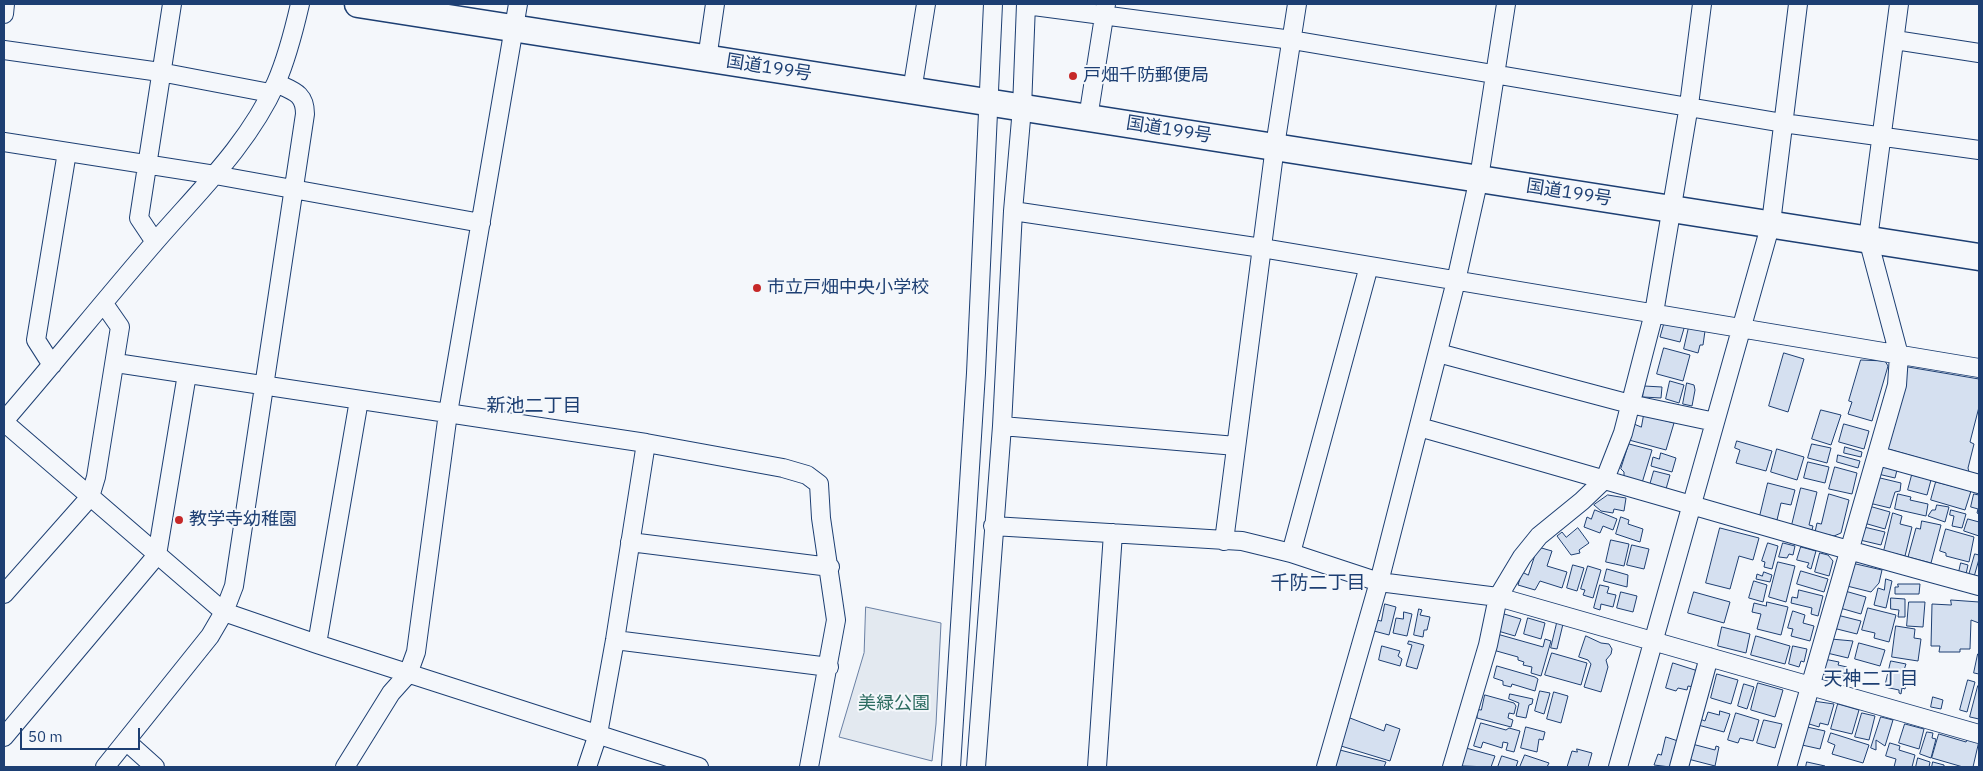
<!DOCTYPE html>
<html>
<head>
<meta charset="utf-8">
<style>
	body { margin:0 }
	#map { position:relative; width:1983px; height:771px; overflow:hidden; background:#f4f7fb; font-family:"IBM Plex Sans",sans-serif }
	canvas { display:block }
	.frame { position:absolute; inset:0; border:5px solid #1d3f73; pointer-events:none }
	.scale { position:absolute; left:20px; top:728px; width:120px; height:22px; box-sizing:border-box; border:2px solid #1d3f73; border-top:0; padding-left:6px; font-size:15px; line-height:18px; white-space:nowrap; color:#1d3f73; -webkit-text-stroke:4px #f4f7fb; paint-order:stroke }
</style>
</head>
<body>
<div id="map">
<canvas width="1983" height="771"></canvas>
<div class="frame"></div>
<div class="scale">50 m</div>
</div>
<script>
const ctx = document.querySelector('canvas').getContext('2d');
ctx.lineJoin = 'round';
function fill(path, color) { ctx.fillStyle = color; ctx.fill(path, 'evenodd'); }
function stroke(path, color, width, dash) { ctx.strokeStyle = color; ctx.lineWidth = width; ctx.lineCap = dash ? 'butt' : 'round'; ctx.setLineDash(dash || []); ctx.stroke(path); }
function write(font, color, halo, rows, align = 'center') {
  ctx.font = font + ' "IBM Plex Sans","Noto Sans JP",sans-serif'; ctx.lineWidth = 4; ctx.setLineDash([]); ctx.textBaseline = 'middle'; ctx.strokeStyle = halo; ctx.fillStyle = color; for (const [text, x, y, turn = 0] of rows) {
    ctx.save(); ctx.translate(x, y); ctx.rotate((+turn || 0) * Math.PI / 180); ctx.textAlign = isNaN(turn) ? turn : align; if (halo) ctx.strokeText(text, 0, 0); ctx.fillText(text, 0, 0); ctx.restore();
  }
}
const green = new Path2D(`
	M866,607L941,623L936,724L932,761L839,737L864,653Z`);
fill(green, '#e3e9f0');
stroke(green, '#687fa3', 1);
const building = new Path2D(`
	M1675,322L1685,325L1680,342L1660,337L1664,323L1674,326Z
	M1689,327L1705,331L1703,345H1700L1698,353L1684,349Z
	M1664,348L1690,355L1683,381L1657,374Z
	M1784,353L1804,359L1788,412L1769,406Z
	M1861,360L1885,361L1888,366L1872,421L1848,414L1852,402L1849,401Z
	M1908,367L1979,379V407L1970,442L1974,444L1968,468L1969,472L1888,449L1885,444Z
	M1670,381L1684,385L1679,403L1666,399Z
	M1687,383L1694,385L1695,390L1692,406L1683,404Z
	M1644,386L1662,387L1661,398L1643,397Z
	M1821,410L1841,415L1831,445L1812,439Z
	M1644,415L1674,423L1666,450L1629,440L1634,424L1641,427Z
	M1844,424L1869,431L1864,449L1839,442Z
	M1737,441L1772,451L1766,471L1736,463L1740,450L1735,448Z
	M1629,444L1652,450L1642,483L1624,477V472L1621,469Z
	M1812,444L1831,448L1827,463L1808,458Z
	M1845,447L1862,452L1861,457L1844,453Z
	M1777,449L1804,457L1797,480L1771,472Z
	M1661,453L1676,458L1672,472L1651,466L1653,457L1659,459Z
	M1838,455L1860,461L1858,468L1837,462Z
	M1808,462L1829,467L1825,483L1804,478Z
	M1835,467L1857,473L1852,494L1829,489Z
	M1883,467L1897,470L1895,478L1878,474L1880,468Z
	M1654,471L1670,475L1666,489L1650,485Z
	M1912,475L1931,480L1927,495L1908,490Z
	M1876,477L1901,483L1900,491L1895,492L1890,508L1869,503Z
	M1936,482L1971,491L1965,510L1931,500Z
	M1768,483L1795,490L1791,505L1781,503L1777,520L1760,516Z
	M1801,488L1817,492L1809,525L1813,526L1812,530L1792,525Z
	M1829,494L1849,500L1841,533L1834,536L1815,532L1817,523L1821,524Z
	M1898,494L1911,497L1910,500L1928,504L1926,516L1895,509Z
	M1974,494L1979,495V514L1977,513L1978,509L1971,507Z
	M1608,495L1626,498L1624,511L1614,509L1613,513L1601,511L1594,505Z
	M1937,505L1949,507L1945,522L1928,516L1932,510H1935Z
	M1869,506L1890,512L1885,529L1864,523Z
	M1595,510L1617,519L1613,530L1603,526L1600,533L1584,527L1587,517L1591,519Z
	M1951,510L1966,514L1962,528L1952,526L1954,516L1950,515Z
	M1893,513L1902,516L1900,524L1912,527L1905,556L1884,551Z
	M1621,517L1629,520L1628,524L1643,529L1640,542L1616,534Z
	M1968,519L1979,522V536L1964,531Z
	M1922,521L1941,525L1931,563L1908,557L1916,528L1920,529Z
	M1864,527L1885,532L1881,545L1860,540Z
	M1578,528L1589,543L1579,550L1580,553L1571,555L1557,536L1562,532L1566,537Z
	M1720,528L1759,538L1753,560L1739,556L1730,589L1706,583Z
	M1946,529L1974,537L1969,562L1946,556V553L1940,551Z
	M1611,540L1629,544L1624,566L1606,562Z
	M1768,543L1778,546L1772,569L1764,567L1765,562L1762,561Z
	M1783,543L1795,546L1793,555L1789,554L1787,558L1779,557Z
	M1632,545L1649,549L1644,569L1627,565Z
	M1538,547L1552,551L1547,566L1567,572L1562,588L1540,581L1535,590L1518,585L1522,572L1528,575Z
	M1801,547L1816,551L1811,569L1807,567L1809,563L1797,560Z
	M1820,553L1828,555L1833,561L1829,576L1815,572Z
	M1975,554L1979,555V559L1974,577L1969,575Z
	M1778,562L1795,566L1786,602L1769,597Z
	M1961,563L1968,565L1966,574L1959,572Z
	M1856,564L1882,570L1879,583L1871,592L1847,586L1851,567Z
	M1573,565L1584,568L1577,591L1567,588Z
	M1588,566L1601,570L1593,598L1583,595L1585,590L1581,589Z
	M1607,569L1628,575L1627,587L1604,581Z
	M1801,571L1828,579L1824,592L1797,584Z
	M1764,572L1772,575L1770,582L1756,579L1757,574L1762,576Z
	M1886,579L1892,581L1886,608L1874,605L1878,588L1884,590Z
	M1754,581L1767,585L1763,602L1749,598Z
	M1898,584H1920L1919,594H1895V587H1898Z
	M1600,585L1609,587L1607,593L1616,595L1613,607L1601,604L1600,610L1594,608Z
	M1799,590L1823,596L1818,616L1811,614L1812,608L1791,603L1792,597L1797,598Z
	M1845,591L1866,597L1861,614L1840,608Z
	M1621,592L1637,596L1633,612L1617,608Z
	M1694,592L1730,602L1724,623L1688,613Z
	M1891,598L1905,599V617H1898L1899,610L1891,609Z
	M1951,600L1979,602V623L1971,620L1970,649H1960V652H1939L1940,646H1931L1932,604L1951,605Z
	M1767,602L1788,607L1781,635L1757,629L1761,614L1752,612L1754,603L1766,606Z
	M1909,602H1925L1923,627L1907,626Z
	M1385,604L1396,607L1389,635L1374,631L1377,620L1381,621Z
	M1868,608L1896,615L1889,642L1874,638L1875,633L1862,630Z
	M1419,609L1422,610L1420,615L1430,617L1427,630H1424L1423,637L1414,635Z
	M1793,611L1805,615L1803,623L1814,626L1810,641L1791,636L1793,629L1788,628Z
	M1404,612L1412,614L1407,636L1393,633L1396,618L1403,619Z
	M1504,614L1521,619L1515,636L1498,631Z
	M1837,615L1861,621L1857,634L1833,628Z
	M1528,618L1545,623L1541,639L1524,634Z
	M1557,623L1563,624L1557,649L1551,648Z
	M1896,626L1915,629L1914,638L1921,639L1918,661L1892,657Z
	M1722,627L1750,634L1746,653L1718,646Z
	M1497,634L1543,647L1545,639L1551,641L1541,676L1531,673L1532,667L1523,665L1524,662L1518,660V657L1493,650Z
	M1586,636L1601,643L1609,644L1612,649L1611,654L1606,660L1608,667L1601,692L1584,687L1591,664L1588,660L1579,657Z
	M1756,636L1790,646L1785,664L1751,655Z
	M1831,639L1853,641L1848,658L1827,653Z
	M1409,641L1424,645L1417,669L1406,666L1412,645L1408,644Z
	M1859,643L1885,650L1880,666L1855,659Z
	M1382,646L1400,651L1398,656L1402,659L1400,666L1379,660Z
	M1793,646L1807,649L1804,662L1801,661L1799,667L1789,664Z
	M1552,653L1587,663L1581,685L1545,675Z
	M1978,654H1979V674L1974,673Z
	M1824,659L1839,662L1838,665L1847,667L1845,676L1837,675L1836,679L1827,677L1822,671Z
	M1891,661L1906,664L1904,670L1909,671L1905,689L1902,688L1901,694L1899,693V690L1885,687Z
	M1673,663L1698,671L1694,687L1688,686L1687,690L1678,688L1676,691L1666,688Z
	M1497,666L1535,677L1538,679L1535,691L1512,684L1511,687L1503,685V681L1494,678Z
	M1717,674L1738,680L1731,704L1711,698Z
	M1968,680L1975,682L1967,712L1960,710Z
	M1758,683L1783,690L1775,717L1751,710Z
	M1744,684L1754,687L1747,709L1738,706Z
	M1978,686L1979,687V719L1970,717Z
	M1540,691L1550,693L1544,714L1535,711Z
	M1554,692L1568,696L1561,723L1547,719Z
	M1510,694L1533,699L1532,704L1529,705L1526,718L1516,716L1519,703L1509,699Z
	M1485,695L1514,703L1516,706L1514,714L1509,713L1508,718L1513,720L1511,727L1477,718V715L1474,714L1475,709L1481,710Z
	M1933,697L1943,700L1941,709L1931,707Z
	M1813,701L1834,704L1828,725L1820,723L1819,727L1806,723Z
	M1838,704L1859,710L1852,734L1831,729Z
	M1720,711L1730,714L1724,732L1698,725L1700,719L1705,721L1708,712L1719,715Z
	M1736,713L1759,720L1753,741L1740,738L1738,743L1728,740Z
	M1862,713L1875,716L1869,740L1855,737Z
	M1881,717L1893,720L1885,746L1876,740V750L1871,748Z
	M1350,718L1384,731L1386,724L1400,729L1390,761L1341,746Z
	M1764,720L1782,724L1775,748L1757,743Z
	M1481,723L1506,730L1509,728L1520,731L1514,752L1506,750L1508,743L1503,742L1502,748L1483,742L1481,748L1474,746Z
	M1905,724L1924,729L1919,749L1899,743Z
	M1526,727L1545,732L1543,740L1539,739L1537,752L1521,748Z
	M1807,727L1825,731L1820,749L1802,745Z
	M1927,732L1933,733L1932,738L1936,739L1931,758L1920,754Z
	M1831,733L1869,745L1863,763L1832,754L1835,745L1828,742Z
	M1939,734L1966,742L1968,738L1979,741L1973,767H1963L1932,758Z
	M1666,737L1678,741L1670,767L1654,765L1658,754L1661,755Z
	M1890,743L1900,746L1899,750L1915,755L1912,767H1894L1896,759L1886,756Z
	M1692,744L1715,750L1716,746L1719,747L1715,766L1688,759Z
	M1466,748L1495,756L1491,767L1462,766Z
	M1577,749L1592,753L1588,767H1567L1572,751L1577,752Z
	M1340,750L1386,762L1384,767H1334Z
	M1525,755L1549,763L1547,767H1520Z
	M1502,756L1518,761L1516,767H1498Z
	M1918,758L1930,762L1929,767H1916Z
	M1807,762L1825,766V767H1806Z
	M1933,762L1944,765V767H1932Z`);
fill(building, '#d5e0f0');
stroke(building, '#1d3f73', 1);
const minor = new Path2D(`
	M1026,5L1292,40L1783,123L1979,150
	M4,14L5,4
	M1895,40L1979,53
	M4,50L160,72L270,93
	M707,59L715,4
	M912,91L926,4
	M1088,118L1106,4
	M4,142L215,175L481,223
	M1013,211L1262,248L1979,368
	M155,242L139,218L172,4
	M1438,353L1630,404L1715,422
	M116,363L646,443L783,468L807,475L819,484L821,518L836,620L809,767
	M52,365L36,340L67,152
	M4,421C55,362 104,301 155,242C199,191 248,145 276,83C287,58 294,30 300,4
	M4,422L224,612L317,644L699,767
	M1002,426L1236,446
	M1419,427C1606,479 1792,536 1979,586
	M1878,456L1979,484
	M993,526L1242,541L1291,553L1379,582L1498,597L1979,734
	M1224,541L1275,146L1297,4
	M630,542L830,567
	M1291,553L1369,266
	M4,594L90,497L96,477L120,327L104,304
	M615,640L829,667
	M317,644L359,400
	M4,737L157,555L187,374
	M126,741L155,767
	M105,767L210,636L224,612L234,586L305,114C305,93 293,91 276,83
	M345,767L391,693L408,674L416,652L448,413L518,4
	M587,767L598,734L615,640L646,443
	M951,767L976,373L993,4
	M976,767L1002,426L1013,211L1022,108L1026,4
	M1097,767L1113,533
	M1326,767L1379,582L1456,281L1479,178L1506,4
	M1452,767L1488,645L1498,597L1522,557L1539,536L1582,501L1605,479L1623,433L1654,313L1689,105L1702,4
	M1618,767L1771,223L1798,4
	M1679,767L1709,657
	M1787,767L1897,385L1899,355L1868,239L1899,4`);
const highway = new Path2D(`
	M358,4L1979,257`);
stroke(minor, '#1d3f73', 20);
stroke(highway, '#1d3f73', 29);
stroke(minor, '#f4f7fb', 18);
stroke(highway, '#f4f7fb', 26);
for (const [x, y, r, color] of [
	[1073,76,5,"#c62828"],
	[757,288,5,"#c62828"],
	[179,520,5,"#c62828"]
]) { const dot = new Path2D(); dot.arc(x, y, r, 0, 2 * Math.PI); ctx.fillStyle = color; ctx.fill(dot); stroke(dot, '#f4f7fb', 2); }
write('18px', '#1d3f73', '#f4f7fb', [
	["国道199号",769,68,9],
	["国道199号",1169,130,9],
	["国道199号",1569,193,9]
]);
write('18px', '#1d3f73', '#f4f7fb', [
	["戸畑千防郵便局",1083,76],
	["市立戸畑中央小学校",767,288],
	["教学寺幼稚園",189,520]
], 'left');
write('18px', '#2c6c60', '#f4f7fb', [
	["美緑公園",894,704]
]);
write('19px', '#1d3f73', '#f4f7fb', [
	["新池二丁目",534,407],
	["千防二丁目",1318,584],
	["天神二丁目",1871,680]
]);
</script>
</body>
</html>
